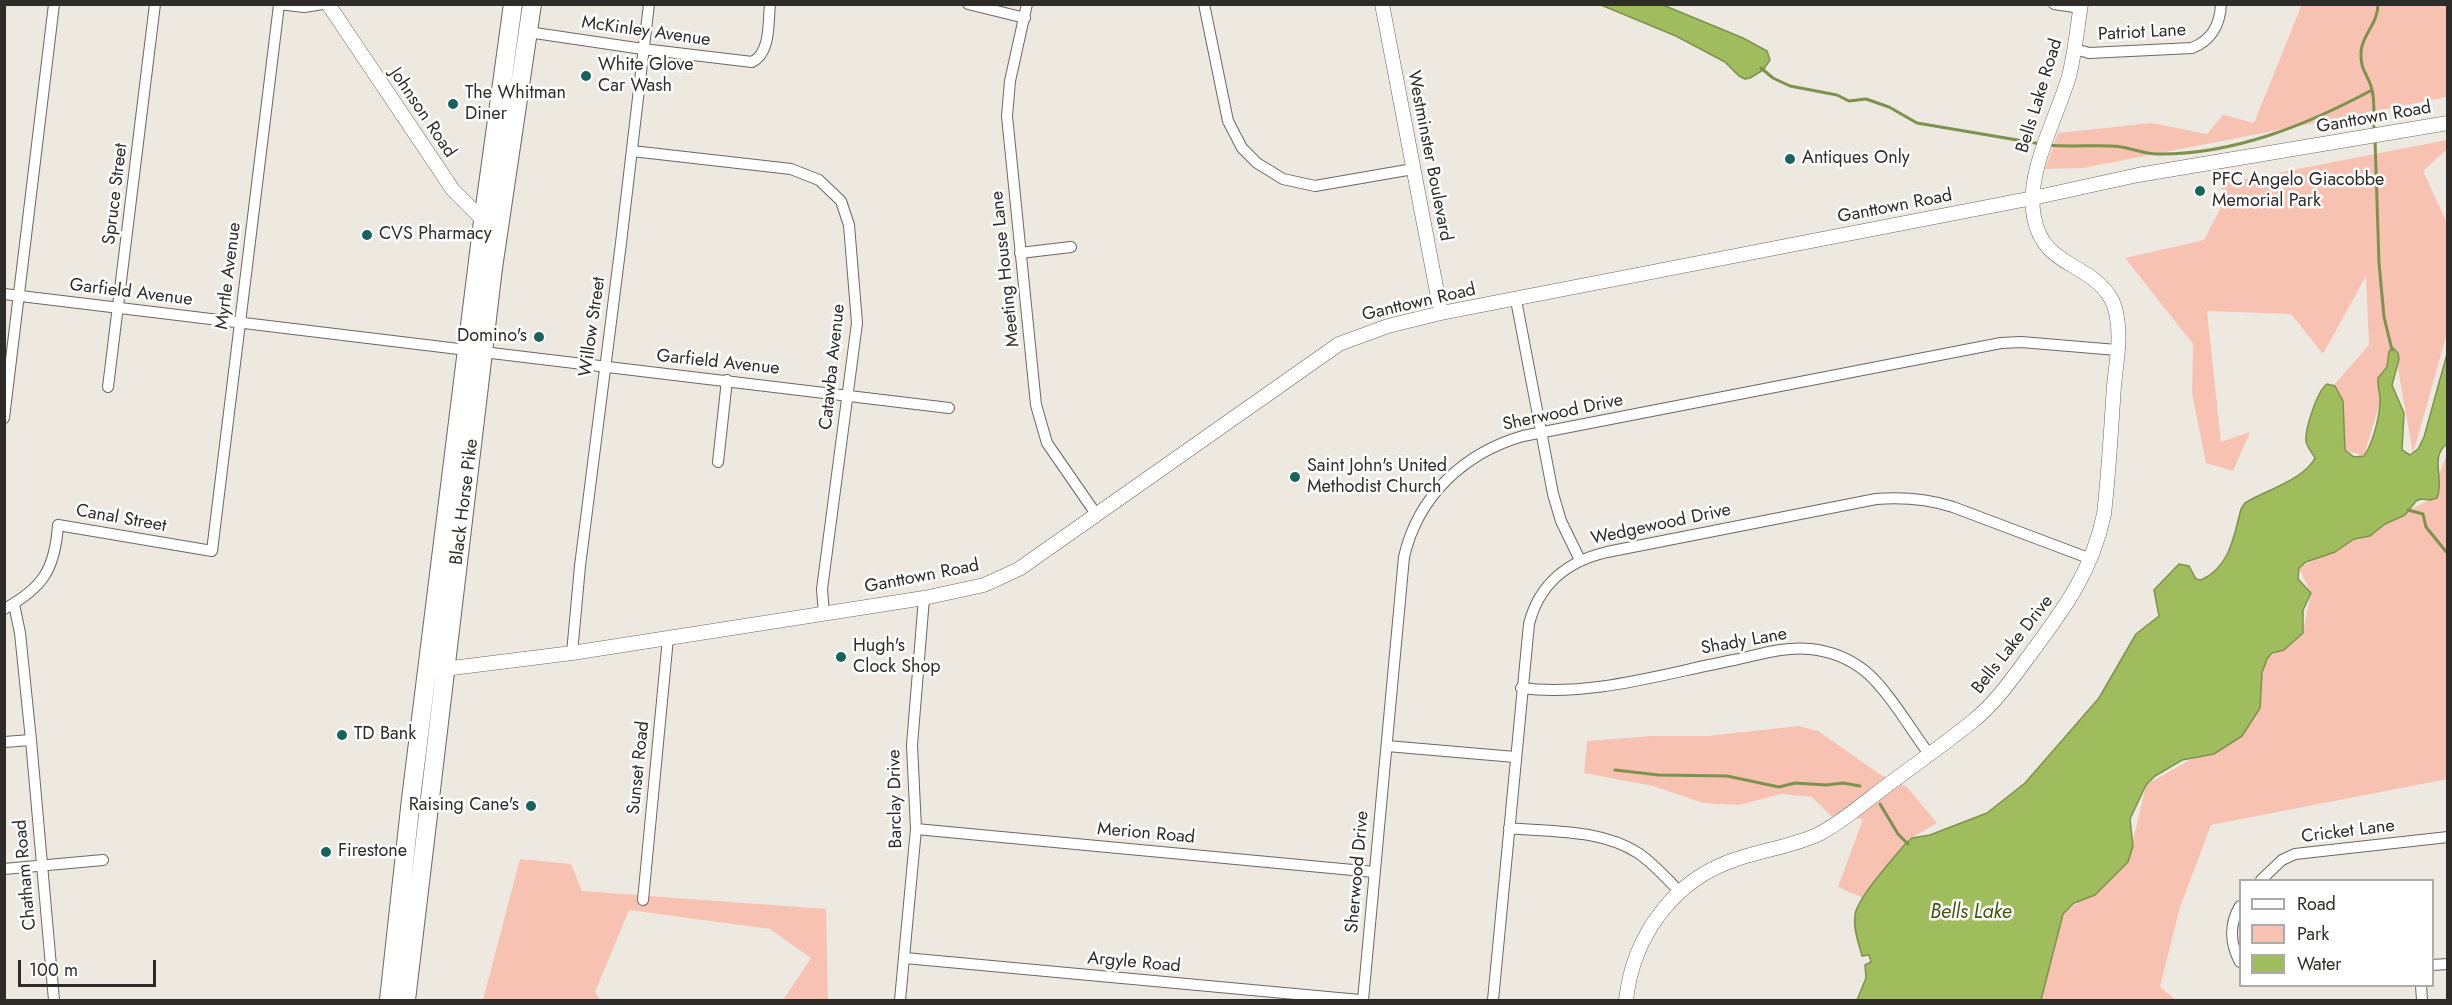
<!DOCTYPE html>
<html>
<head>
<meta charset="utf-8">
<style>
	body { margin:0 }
	#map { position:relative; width:2452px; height:1005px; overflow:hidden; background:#ede9e1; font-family:Jost,sans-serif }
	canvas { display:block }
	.frame { position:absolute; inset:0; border:6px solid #2e2c29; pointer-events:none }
	.legend { position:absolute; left:2239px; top:879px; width:195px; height:108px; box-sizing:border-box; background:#fff; border:2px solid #ababa9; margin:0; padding:8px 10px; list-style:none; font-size:18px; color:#2e2c29 }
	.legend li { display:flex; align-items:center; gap:12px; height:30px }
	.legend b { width:30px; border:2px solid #ababa9 }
	.scale { position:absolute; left:18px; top:960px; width:138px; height:27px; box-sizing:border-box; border:3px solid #2e2c29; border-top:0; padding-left:8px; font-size:18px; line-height:21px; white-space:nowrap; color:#2e2c29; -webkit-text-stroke:4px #fff; paint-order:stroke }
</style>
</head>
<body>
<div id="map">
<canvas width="2452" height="1005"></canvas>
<div class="frame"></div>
<ul class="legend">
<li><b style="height:8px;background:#fff"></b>Road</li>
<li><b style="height:16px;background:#f8c2b2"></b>Park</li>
<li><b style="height:16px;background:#9fbd5d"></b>Water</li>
</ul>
<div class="scale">100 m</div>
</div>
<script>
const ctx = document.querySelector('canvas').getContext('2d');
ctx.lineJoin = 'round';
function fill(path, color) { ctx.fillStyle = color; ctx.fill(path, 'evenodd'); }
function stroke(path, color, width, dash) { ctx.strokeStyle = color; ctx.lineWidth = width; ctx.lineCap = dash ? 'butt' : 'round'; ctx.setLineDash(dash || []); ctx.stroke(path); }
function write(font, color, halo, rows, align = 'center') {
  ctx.font = font + ' Jost,sans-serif'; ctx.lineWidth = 5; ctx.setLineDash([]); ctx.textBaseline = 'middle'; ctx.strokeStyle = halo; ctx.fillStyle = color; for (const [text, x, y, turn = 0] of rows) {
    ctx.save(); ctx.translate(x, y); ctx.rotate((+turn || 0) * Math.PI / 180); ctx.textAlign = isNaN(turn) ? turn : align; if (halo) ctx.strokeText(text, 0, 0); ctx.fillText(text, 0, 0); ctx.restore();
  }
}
fill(new Path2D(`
	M2302,4L2447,5V97L2083,168L2045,169L2058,133L2152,123L2207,134L2223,115L2254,123Z
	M2447,140V149L2423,171L2447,223V333L2413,454L2395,351L2364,456L2345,450L2333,386L2369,345L2366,276L2323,354L2291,314L2207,311L2221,442L2250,432L2233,471L2206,463L2192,393L2193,344L2125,258L2204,240L2226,198L2220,184Z
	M2447,454V779L2211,825L2180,907L2160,987L2176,1000H2041L2063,914L2128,862L2146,785L2249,726L2267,659L2303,632L2311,593L2299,568L2429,500Z
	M1799,726L1818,731L1881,775L1907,787L1937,823L1908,840L1863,898L1838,887L1863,819L1831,816L1812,797L1782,794L1739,805L1703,803L1653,786L1584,773L1587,741L1651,736H1707Z
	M520,859L571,864L582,891L826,909L828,1000H783L811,958L770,929L629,910L595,992L600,1000H483Z`), '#f8c2b2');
const water = new Path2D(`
	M1601,5H1663L1743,38L1767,51L1770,60L1763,70L1750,78L1745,79L1739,76L1725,62L1676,36Z
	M2393,348L2398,353L2399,359L2392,385L2404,413L2402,450L2410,455L2418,449L2424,437L2447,354V444C2429,457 2445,479 2437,498L2430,500L2421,499L2416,501L2405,515L2385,524L2370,536L2354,539L2335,552L2306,562L2299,568L2298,579L2311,593L2303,610V633L2284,650L2272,653L2267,659L2262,673L2260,708L2242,736L2214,754L2182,760L2155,776L2146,785L2130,819L2133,846L2128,862L2095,895L2074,903L2063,914L2041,1000H1857L1866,978L1865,965L1871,962L1869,955L1862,956C1859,944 1853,929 1855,915C1857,898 1894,858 1906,843L1912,838L1930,835L1987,813L2025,783L2099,698L2136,634L2159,616L2154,590L2179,564L2189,566L2196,579L2201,580C2230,567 2234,536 2241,509L2245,503C2264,491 2305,479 2315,458C2312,452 2307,448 2306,441C2305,429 2317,391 2327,384L2335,386L2343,401L2345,450L2354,457L2364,456C2373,443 2379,419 2380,403C2381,395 2377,386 2378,378L2387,367L2389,351Z`);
fill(water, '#9fbd5d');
stroke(water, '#7d924d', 1.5);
stroke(new Path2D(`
	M1761,68L1773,78L1790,86L1837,95L1849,101L1866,99L1889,107L1917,123L2041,144
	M2374,133C2373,118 2376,100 2371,86C2366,72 2360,69 2361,51C2363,33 2378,24 2378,4
	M2375,139L2379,263L2384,317L2392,350
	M2048,145C2069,147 2090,145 2112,146C2127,146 2142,154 2157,154C2233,155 2307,125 2372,90
	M2408,510L2423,514L2426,527L2448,554
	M1615,770L1659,775L1727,776L1779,787L1795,783L1826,785L1843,783L1860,786
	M1880,804L1898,834L1908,844`), '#7d924d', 3);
const minor = new Path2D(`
	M279,4L304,7L323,4
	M968,4L1025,18
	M1027,4L1010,81L1007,116L1036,405L1047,443L1096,514
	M1204,4L1228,121L1242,148L1257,163L1283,179L1315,186L1413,169
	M2054,4L2081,8
	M528,32L643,49L752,62C771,53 768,22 770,4
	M2075,49L2089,53L2192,48C2212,40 2220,25 2221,4
	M632,151L791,169L819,180L841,201L849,225L857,323L822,589L824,614
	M1020,253L1071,247
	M4,294L467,350
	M1516,300L1553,494L1561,521L1580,560
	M483,352L949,408
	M108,387L155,4
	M4,418L54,4
	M718,462L727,380
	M14,604L20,633L31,740L54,1000
	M4,609C43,588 55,569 58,525L212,551L279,5
	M572,653L580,566L621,243L649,4
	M1521,688C1592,697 1665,673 1734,660C1758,655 1785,646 1810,649C1830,651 1850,659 1865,671C1888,690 1911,730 1929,754
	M4,742L31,740
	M1387,746L1515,757
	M1509,828C1551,832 1601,829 1638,853C1653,863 1666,878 1679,891
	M916,829L1374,872
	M4,869L103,860
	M2261,880L2282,860L2295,854L2448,837
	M643,900L668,638
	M2240,906C2229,924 2230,944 2240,962
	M905,958L1360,1000
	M2432,965L2448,964
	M2421,986L2422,1000
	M900,1000L916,829L912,745L924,598
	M1363,1000L1404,557C1418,496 1464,453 1523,436L2001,343L2021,342L2117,350
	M1493,1000L1529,624C1539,584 1568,561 1607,552L1876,499C1902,497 1928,499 1953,507L2091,559`);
const tertiary = new Path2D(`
	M328,4L453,190L487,224
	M1382,4L1441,313
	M436,670L572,653L924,598L984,585L1019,569L1339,344L1388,326L1441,313L2033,198L2138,175L2448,123
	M1626,1000C1633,936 1674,879 1737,859C1763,850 1794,846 1819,834C1844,821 1867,800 1889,784C1917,763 1946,743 1973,721C1994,704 2010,682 2026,660C2062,612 2092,573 2104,514C2109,471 2111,429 2114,386C2116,364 2121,340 2117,318C2116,311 2114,303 2110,297C2087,261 2043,267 2034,217C2025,173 2057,118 2069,76C2075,53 2077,29 2081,4`);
const trunk = new Path2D(`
	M389,1000L411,799L483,221L513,4
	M406,1000L493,268L532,4`);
stroke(minor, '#6c6861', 12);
stroke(tertiary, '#6c6861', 15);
stroke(trunk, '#6c6861', 20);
stroke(minor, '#fff', 10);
stroke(tertiary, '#fff', 14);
stroke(trunk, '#fff', 18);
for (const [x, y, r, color] of [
	[586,76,6,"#17645f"],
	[453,104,6,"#17645f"],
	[1790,159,6,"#17645f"],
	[2200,191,6,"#17645f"],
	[367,235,6,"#17645f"],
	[539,337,6,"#17645f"],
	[1295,477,6,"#17645f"],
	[841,657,6,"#17645f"],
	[342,735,6,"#17645f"],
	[531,806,6,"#17645f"],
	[326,852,6,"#17645f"]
]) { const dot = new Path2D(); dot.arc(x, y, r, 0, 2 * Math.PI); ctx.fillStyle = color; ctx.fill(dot); stroke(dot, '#fff', 2); }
write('18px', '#2e2c29', '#fff', [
	["McKinley Avenue",646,32,8],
	["Patriot Lane",2142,33,-3],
	["Bells Lake Road",2040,96,-73],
	["Johnson Road",422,113,56],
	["Ganttown Road",2374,118,-10],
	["Westminster Boulevard",1429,156,79],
	["Spruce Street",116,194,-83],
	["Ganttown Road",1895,207,-11],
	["Meeting House Lane",1006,269,-96],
	["Myrtle Avenue",229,276,-83],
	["Garfield Avenue",131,293,7],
	["Ganttown Road",1419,303,-13],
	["Willow Street",593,327,-82],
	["Garfield Avenue",718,363,6],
	["Catawba Avenue",833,367,-84],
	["Sherwood Drive",1563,413,-12],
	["Black Horse Pike",465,502,-83],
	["Canal Street",121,519,10],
	["Wedgewood Drive",1661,525,-12],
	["Ganttown Road",922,577,-11],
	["Shady Lane",1744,642,-10],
	["Bells Lake Drive",2013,645,-52],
	["Sunset Road",639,768,-84],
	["Barclay Drive",896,799,-91],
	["Cricket Lane",2348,832,-7],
	["Merion Road",1146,834,5],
	["Sherwood Drive",1358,872,-85],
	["Chatham Road",26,875,-95],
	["Argyle Road",1134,963,5]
]);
write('18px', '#2e2c29', '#fff', [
	["White Glove",598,66],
	["Car Wash",598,87],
	["The Whitman",465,94],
	["Diner",465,115],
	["Antiques Only",1802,159],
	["PFC Angelo Giacobbe",2212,181],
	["Memorial Park",2212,202],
	["CVS Pharmacy",379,235],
	["Domino's",527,337,"right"],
	["Saint John's United",1307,467],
	["Methodist Church",1307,488],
	["Hugh's",853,647],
	["Clock Shop",853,668],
	["TD Bank",354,735],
	["Raising Cane's",519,806,"right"],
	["Firestone",338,852]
], 'left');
write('italic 20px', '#41540d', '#fff', [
	["Bells Lake",1971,913]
]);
</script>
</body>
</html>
